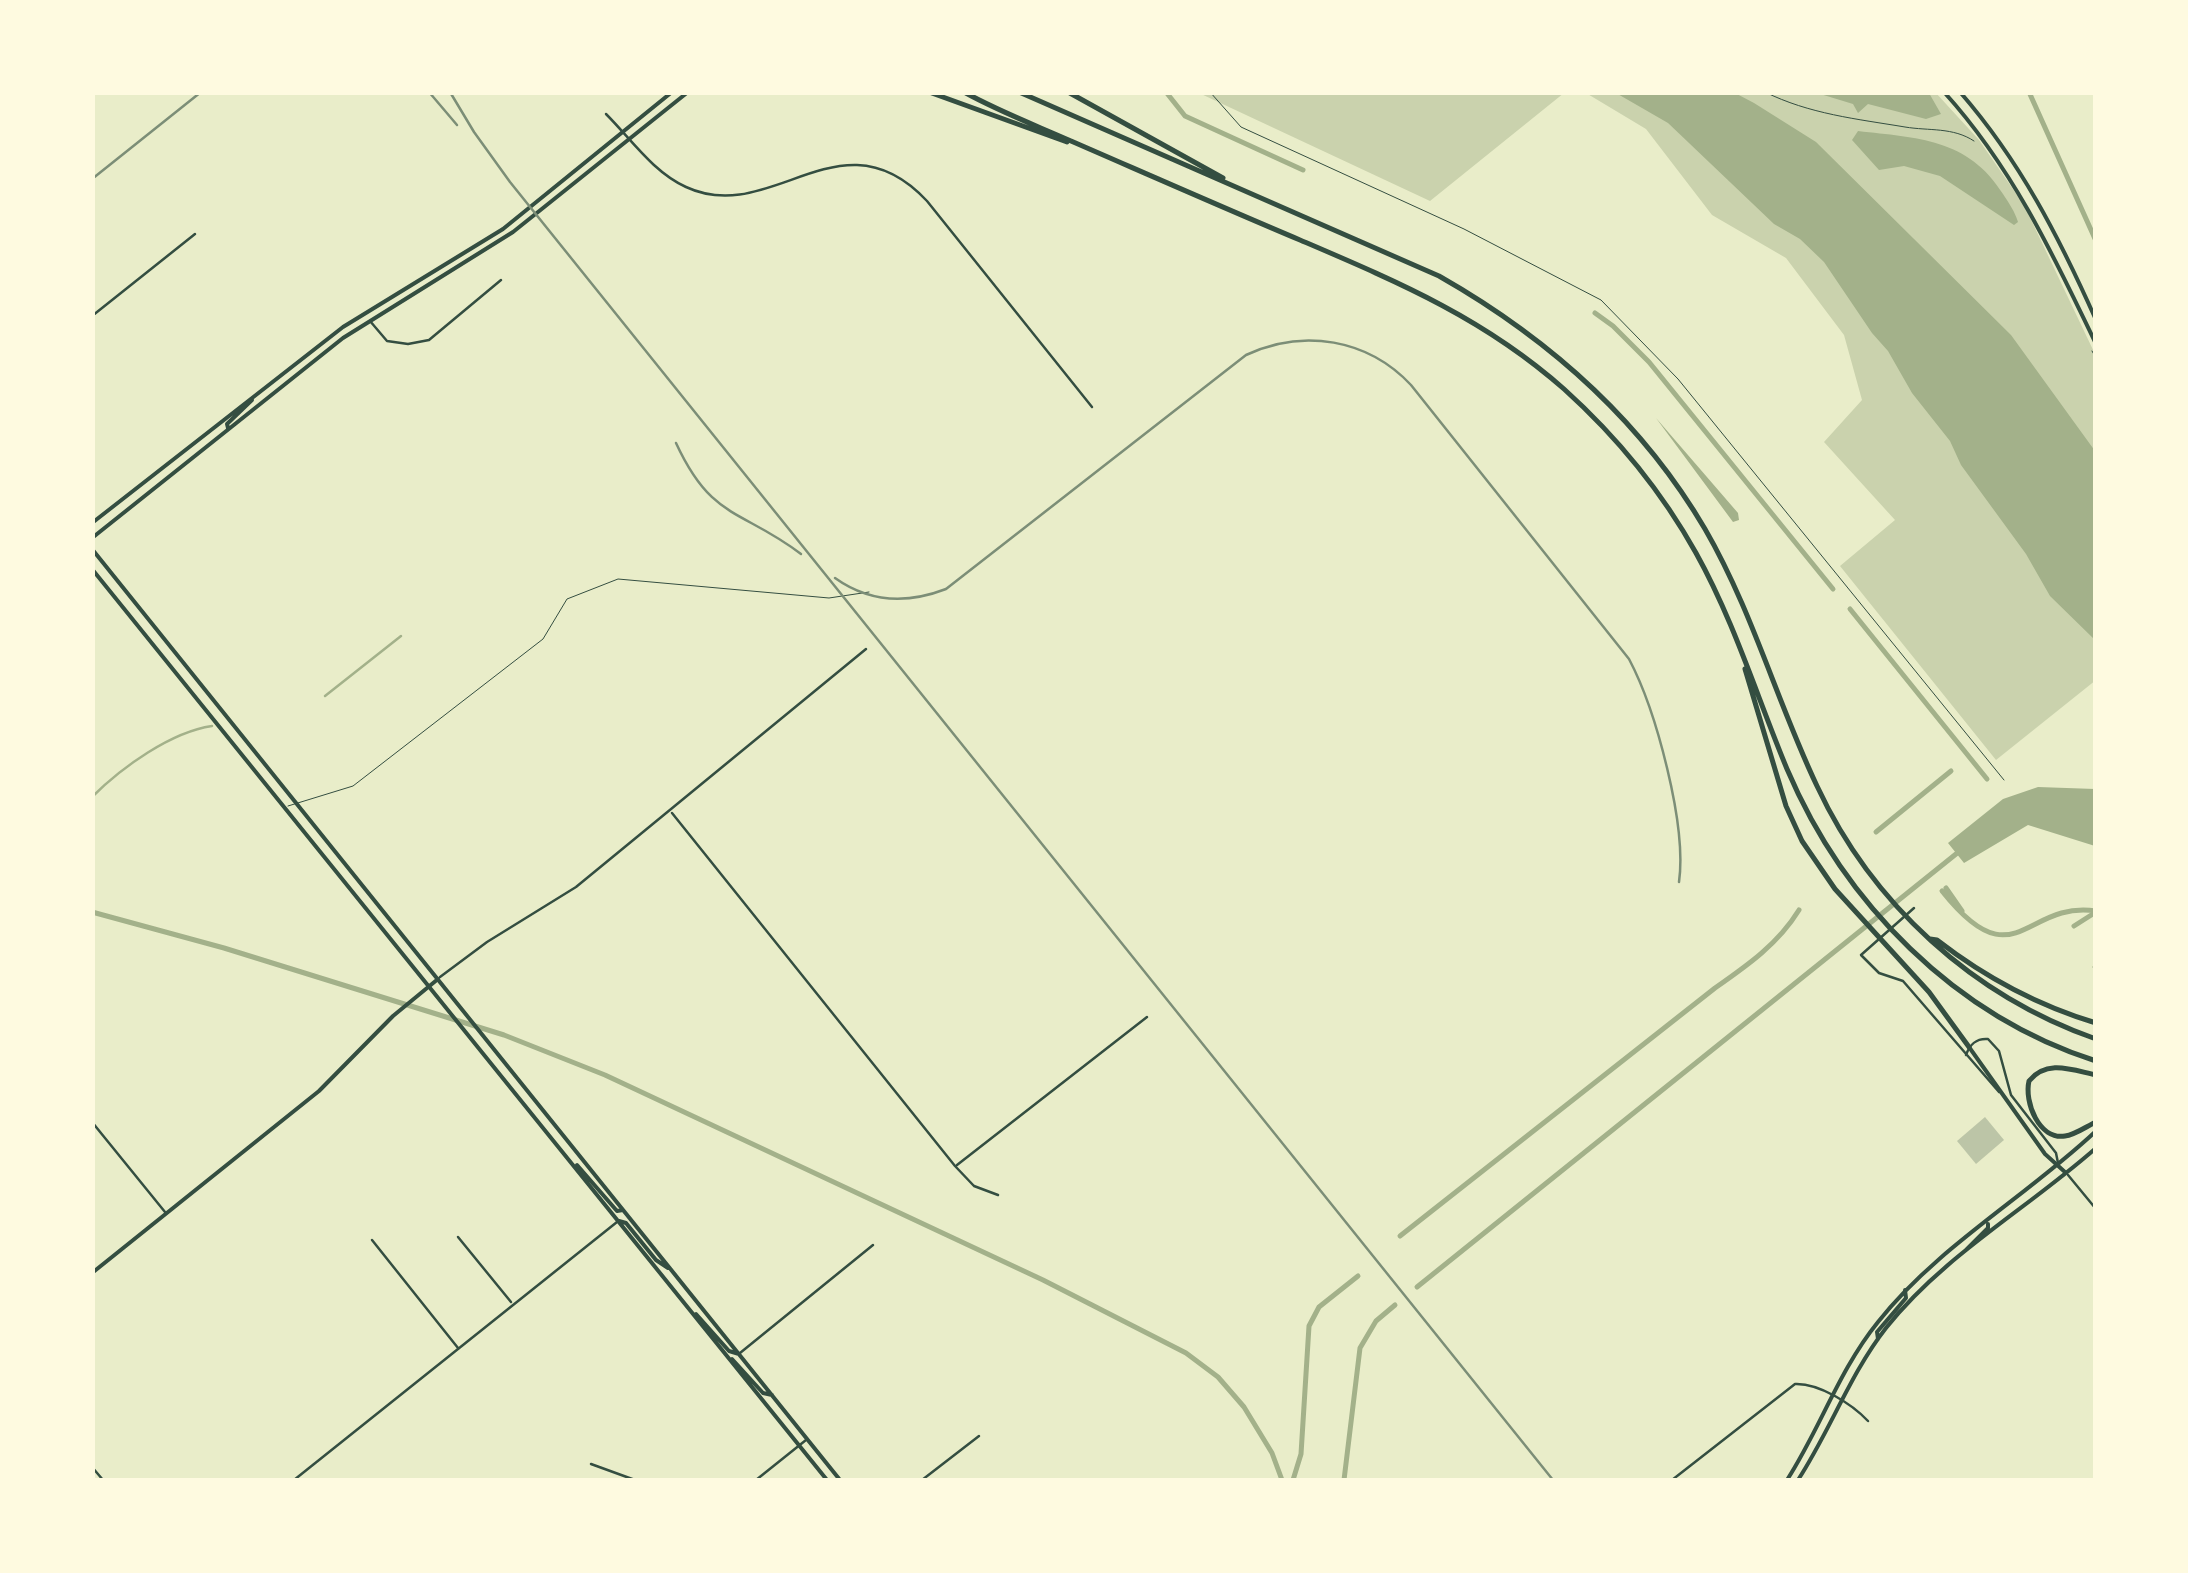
<!DOCTYPE html>
<html>
<head>
<meta charset="utf-8">
<style>
	body { margin:0 }
	#map { position:relative; width:2188px; height:1573px; overflow:hidden; background:#e9edc9; font-family:Inter,sans-serif }
	canvas { display:block }
	.frame { position:absolute; inset:0; border:95px solid #fefae0; pointer-events:none }
</style>
</head>
<body>
<div id="map">
<canvas width="2188" height="1573"></canvas>
<div class="frame"></div>
</div>
<script>
const ctx = document.querySelector('canvas').getContext('2d');
ctx.lineJoin = 'round';
function fill(path, color) { ctx.fillStyle = color; ctx.fill(path, 'evenodd'); }
function stroke(path, color, width, dash) { ctx.strokeStyle = color; ctx.lineWidth = width; ctx.lineCap = dash ? 'butt' : 'round'; ctx.setLineDash(dash || []); ctx.stroke(path); }
fill(new Path2D(`
	M1199,93H1564L1430,201Z
	M1586,93H1936L1979,140L2024,205L2095,354L2096,680L1996,760L1840,566L1895,520L1824,442L1862,400L1844,335L1786,258L1712,215L1646,129Z`), '#cad2ad');
fill(new Path2D(`
	M1616,93H1735L1754,103L1816,142L2011,335L2095,451V640L2050,596L2026,554L1961,465L1950,441L1912,393L1888,351L1872,333L1824,262L1800,239L1774,224L1668,123Z
	M1817,93H1929L1941,114L1926,119L1868,104L1858,113L1853,104Z
	M1858,131C1917,138 1968,138 2003,194C2009,203 2015,212 2018,222L2014,225L1940,176L1904,166L1879,170L1852,140Z
	M1656,418L1738,513L1739,520L1733,522Z
	M2038,787L2095,789V846L2028,825L1964,863L1948,843L2003,799Z`), '#a3b18a');
stroke(new Path2D(`
	M325,696L401,636
	M92,797C122,767 171,732 212,726`), '#a3b18a', 2.5);
stroke(new Path2D(`
	M1166,92L1185,116L1303,170
	M2029,92L2096,241
	M1595,313L1613,326L1649,362L1833,589
	M1850,609L1987,779
	M1876,832L1951,771
	M1946,888L1962,911
	M1942,891C2015,983 2025,900 2096,911
	M92,912L224,948L504,1035L605,1075L1043,1280L1186,1353L1218,1377L1244,1407L1272,1453L1282,1480
	M2074,926L2096,912
	M2095,967L2096,968
	M1400,1236L1715,988C1748,965 1778,944 1799,910
	M1417,1287L1961,850
	M1293,1480L1301,1454L1309,1326L1319,1307L1358,1276
	M1344,1480L1360,1348L1376,1321L1395,1305`), '#a3b18a', 5);
fill(new Path2D(`
	M1985,1117L2004,1140L1976,1164L1957,1141Z`), '#bcc5a7');
stroke(new Path2D(`
	M1765,92C1809,114 1857,119 1905,127C1929,131 1953,127 1974,141
	M2092,351L2096,358`), '#344e41', 1);
stroke(new Path2D(`
	M1210,92L1241,127L1464,229L1601,300L1678,379L2004,780
	M288,806L353,786L543,639L567,599L618,579L829,598L869,592`), '#344e41', 1);
stroke(new Path2D(`
	M606,114C631,139 653,172 686,187C772,227 841,109 927,201L1092,407
	M92,316L195,234
	M370,321L387,341L408,344L429,340L501,280
	M672,813L955,1166L974,1186L998,1195
	M1914,908L1861,955L1879,973L1903,981L1999,1092
	M440,977L487,942L576,887L866,649
	M1966,1055C1970,1044 1976,1038 1988,1039L1999,1051L2011,1095L2056,1153L2058,1163
	M92,1122L165,1212
	M957,1165L1147,1017
	M458,1237L511,1302
	M372,1240L458,1348
	M740,1353L873,1245
	M591,1464L635,1480
	M92,1467L103,1480
	M294,1480L617,1222
	M922,1480L979,1436
	M1672,1480L1795,1384C1819,1383 1852,1404 1868,1421`), '#344e41', 2.5);
stroke(new Path2D(`
	M2068,1175L2096,1209
	M756,1480L806,1440`), '#344e41', 2.5);
stroke(new Path2D(`
	M1944,92C2012,167 2053,254 2096,344
	M1960,92C2020,161 2059,237 2096,320
	M1969,1047L2045,1154L2066,1173
	M1966,1250L1988,1228V1224
	M92,1273L319,1091L393,1016L438,979
	M1878,1339L1877,1332L1906,1298L1905,1290
	M1787,1480C1820,1429 1839,1370 1878,1322C1936,1248 2027,1196 2096,1131
	M1798,1480C1830,1431 1850,1374 1886,1328C1943,1256 2027,1209 2096,1148`), '#344e41', 4);
stroke(new Path2D(`
	M228,428L227,424L252,400
	M92,523L343,327L503,229L672,92
	M92,538L343,338L513,232L688,92
	M92,549L840,1480
	M92,569L827,1480
	M577,1165L617,1211L623,1210
	M619,1221L626,1223L656,1260L668,1268
	M696,1314L729,1351L739,1354
	M732,1359L763,1393L772,1395`), '#344e41', 4);
stroke(new Path2D(`
	M929,92L1067,142
	M964,92C998,111 1035,125 1071,141C1147,174 1224,208 1300,240C1398,282 1484,318 1564,389C1616,436 1662,492 1696,553C1734,621 1757,697 1787,769C1844,903 1955,1016 2096,1061
	M1019,92L1439,276C1548,338 1641,420 1705,529C1752,610 1777,702 1817,786C1872,904 1973,996 2096,1039
	M1068,92L1223,178
	M1745,669L1786,806L1802,841L1835,889L1929,992L1969,1047
	M1930,939L1937,940C1986,978 2036,1005 2096,1023
	M2096,1075C2072,1070 2047,1059 2029,1081C2024,1102 2039,1140 2065,1136C2075,1135 2087,1126 2096,1122`), '#344e41', 5);
stroke(new Path2D(`
	M429,92L457,125
	M450,92L474,132L510,182L1553,1480
	M92,179L201,92
	M676,443C712,521 742,509 801,554
	M835,578C870,603 907,604 946,589L1246,355C1303,328 1368,339 1411,385L1629,659C1656,710 1687,825 1679,882`), '#7c8e77', 2.5);
</script>
</body>
</html>
